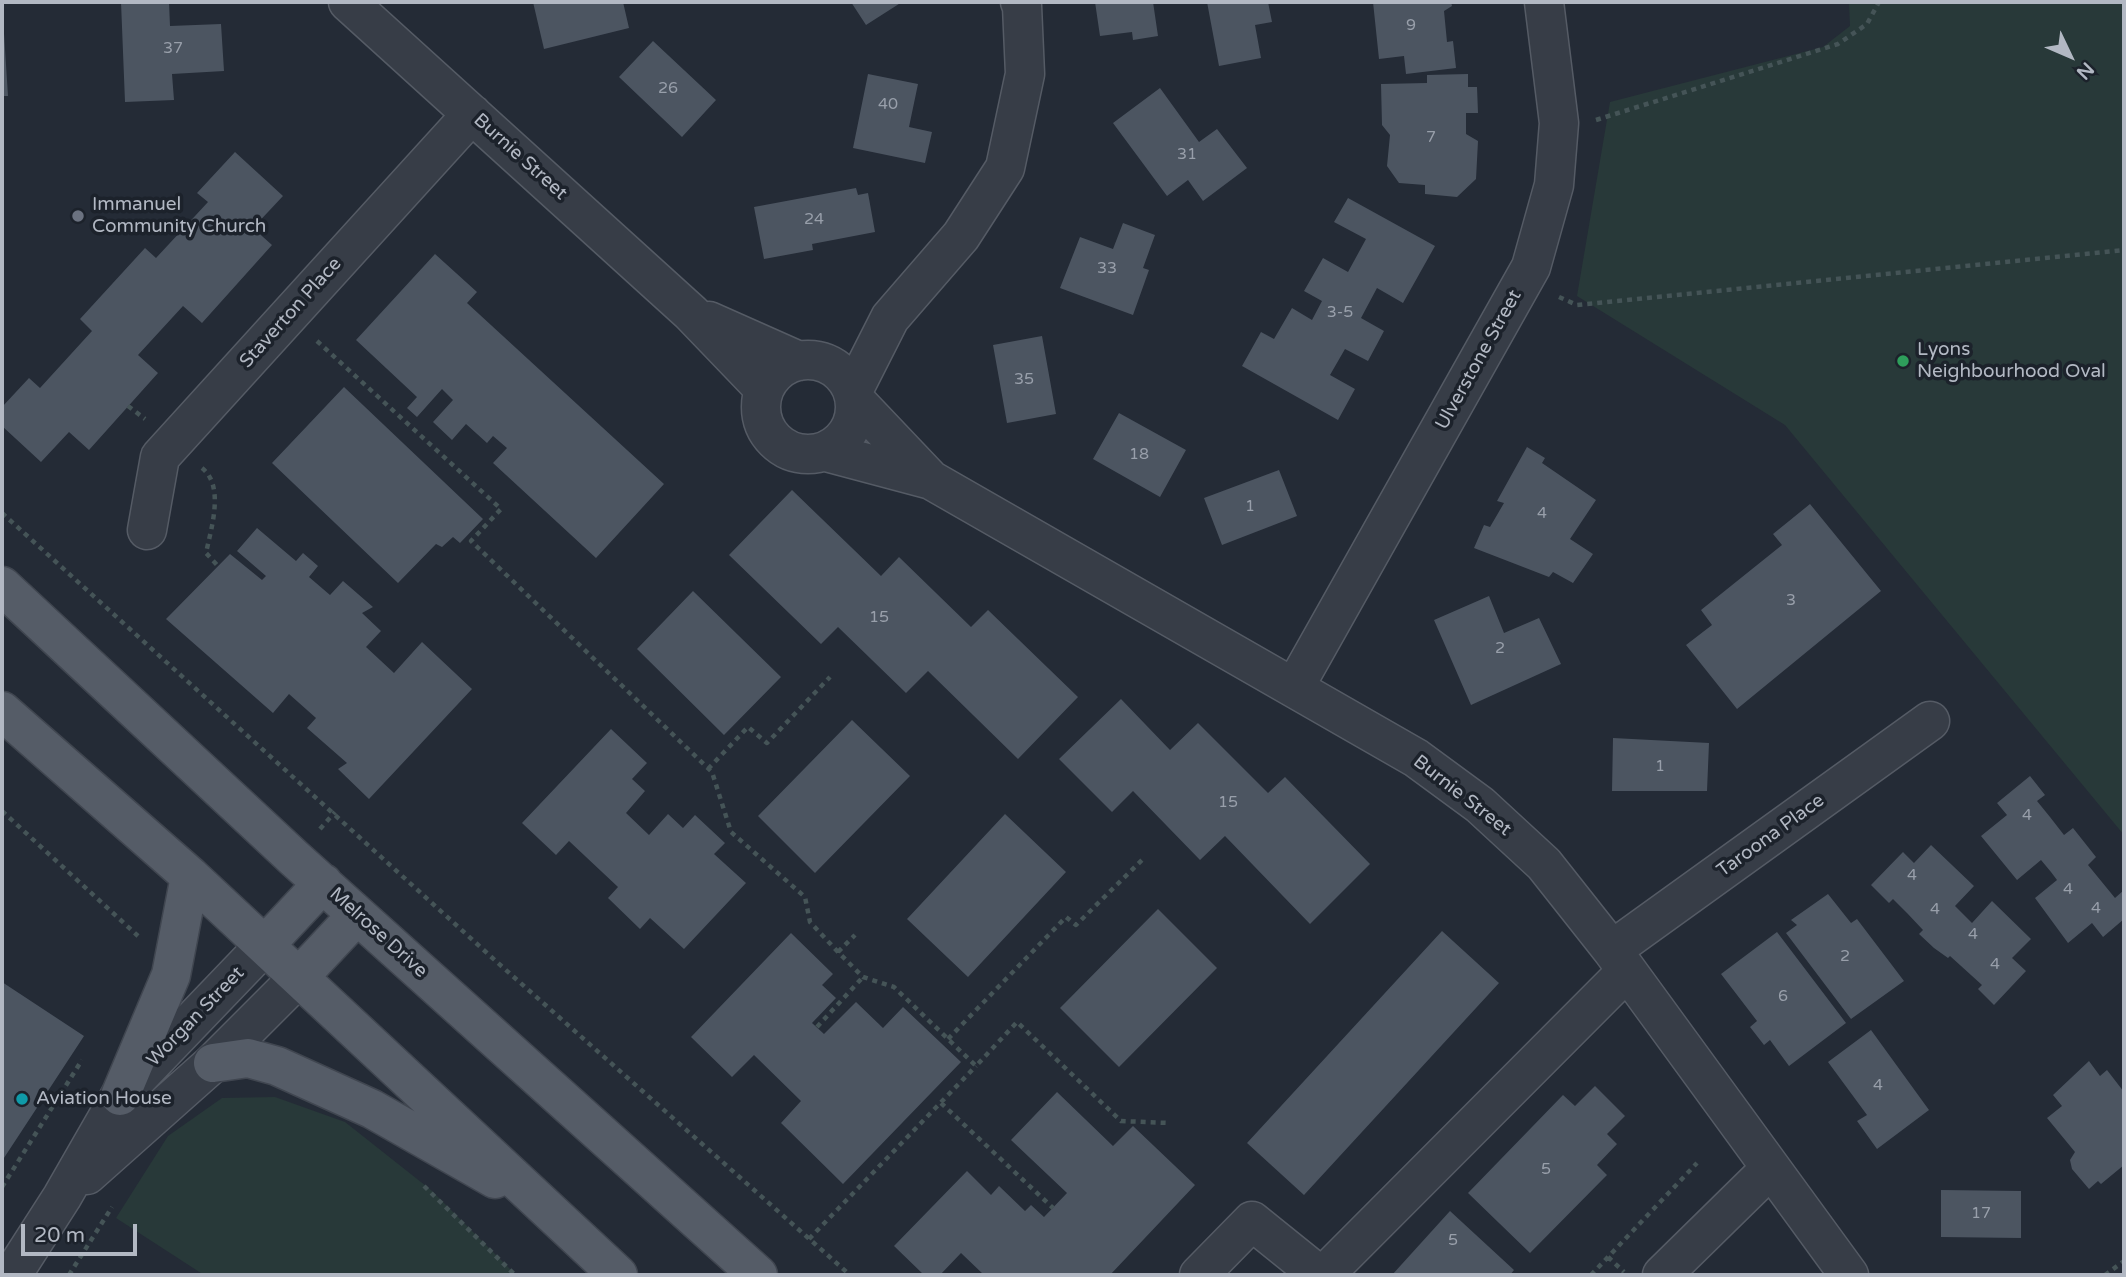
<!DOCTYPE html>
<html>
<head>
<meta charset="utf-8">
<style>
	body { margin:0 }
	#map { position:relative; width:2126px; height:1277px; overflow:hidden; background:#242b36; font-family:"Varela Round",sans-serif }
	canvas { display:block }
	.frame { position:absolute; inset:0; border:4px solid #b2b8c3; pointer-events:none }
	.north { position:absolute; left:2035px; top:21px; width:70px; height:70px; -webkit-text-stroke:5px #1c222b; paint-order:stroke; rotate:134deg; font-size:19px; font-weight:700; line-height:28px; text-align:center; color:#b2b8c3 }
	.north::after { content:''; display:block; margin:auto; width:24px; height:32px; background:#b2b8c3; clip-path:polygon(50% 0,100% 100%,50% 72%,0 100%) }
	.scale { position:absolute; left:21px; top:1224px; width:116px; height:32px; box-sizing:border-box; border:4px solid #b2b8c3; border-top:0; padding-left:9px; font-size:21px; line-height:24px; white-space:nowrap; color:#b2b8c3; -webkit-text-stroke:5px #1c222b; paint-order:stroke }
</style>
</head>
<body>
<div id="map">
<canvas width="2126" height="1277"></canvas>
<div class="frame"></div>
<div class="north">N</div>
<div class="scale">20 m</div>
</div>
<script>
const ctx = document.querySelector('canvas').getContext('2d');
ctx.lineJoin = 'round';
function fill(path, color) { ctx.fillStyle = color; ctx.fill(path, 'evenodd'); }
function stroke(path, color, width, dash) { ctx.strokeStyle = color; ctx.lineWidth = width; ctx.lineCap = dash ? 'butt' : 'round'; ctx.setLineDash(dash || []); ctx.stroke(path); }
function write(font, color, halo, rows, align = 'center') {
  ctx.font = font + ' "Varela Round",sans-serif'; ctx.lineWidth = 7; ctx.setLineDash([]); ctx.textBaseline = 'middle'; ctx.strokeStyle = halo; ctx.fillStyle = color; for (const [text, x, y, turn = 0] of rows) {
    ctx.save(); ctx.translate(x, y); ctx.rotate((+turn || 0) * Math.PI / 180); ctx.textAlign = isNaN(turn) ? turn : align; if (halo) ctx.strokeText(text, 0, 0); ctx.fillText(text, 0, 0); ctx.restore();
  }
}
fill(new Path2D(`
	M1849,2H2124V835L1785,425L1577,296L1610,102L1823,47L1850,26Z
	M275,1097L345,1122L431,1190L516,1275H204L116,1218L168,1136L222,1098Z`), '#283939');
fill(new Path2D(`
	M2,2L8,96H2Z
	M121,2H169L170,26L221,24L224,71L172,74L174,100L125,102Z
	M533,2H623L629,28L544,49Z
	M851,2H902L866,25Z
	M1095,2H1153L1158,36L1133,40L1132,32L1100,36Z
	M1207,2H1268L1272,22L1255,25L1261,58L1219,66Z
	M1373,2H1451L1452,6L1444,11L1447,42L1453,41L1456,68L1406,74L1404,56L1379,59Z
	M653,41L716,100L682,137L619,77Z
	M868,74L918,84L909,127L932,132L925,163L853,148Z
	M1468,74V87H1477L1478,113H1466V134L1478,141L1476,179L1457,197L1425,194V185L1399,183L1387,166L1390,135L1382,125L1381,84L1427,83V75Z
	M1160,88L1199,142L1217,129L1247,168L1203,201L1188,180L1167,196L1113,123Z
	M235,152L283,196L253,228L272,245L202,323L183,306L138,355L158,373L89,450L69,432L41,462L2,426V407L29,378L40,388L92,331L80,319L145,248L156,258L208,202L197,193Z
	M856,188L858,195L868,193L875,232L812,244L813,250L764,259L754,207Z
	M1348,198L1435,246L1403,303L1377,288L1361,318L1384,331L1368,361L1345,349L1330,375L1355,389L1338,420L1242,366L1261,332L1274,339L1292,308L1312,320L1322,301L1304,291L1323,258L1348,272L1366,239L1334,222Z
	M1123,223L1155,235L1143,268L1149,270L1133,315L1060,288L1080,237L1113,249Z
	M435,254L477,292L467,303L664,484L596,558L493,463L507,448L493,436L487,443L466,424L452,440L433,422L453,400L442,389L417,417L407,408L417,397L356,340Z
	M1042,336L1056,414L1007,423L993,345Z
	M344,387L483,519L460,543L453,537L442,547L436,544L398,583L272,463Z
	M1119,413L1186,450L1160,497L1093,459Z
	M1527,447L1545,458L1542,463L1596,500L1570,539L1593,554L1573,583L1553,572L1549,577L1474,548L1484,525L1490,527L1504,503L1497,501Z
	M1279,470L1297,516L1222,545L1204,498Z
	M792,490L881,576L899,557L971,627L988,610L1078,697L1018,759L928,671L906,693L838,627L821,644L729,555Z
	M1810,504L1881,591L1737,709L1686,645L1712,625L1701,610L1782,545L1773,534Z
	M257,528L296,561L303,553L318,566L309,577L330,595L343,581L373,607L362,613L381,631L366,647L394,673L422,642L472,689L369,799L338,769L347,763L307,728L316,718L289,694L273,713L166,619L230,554L262,580L266,576L237,551Z
	M693,591L781,677L724,735L637,649Z
	M1489,596L1504,633L1539,618L1561,664L1471,705L1434,620Z
	M1121,699L1170,750L1198,723L1268,793L1285,777L1370,864L1310,924L1225,836L1200,860L1133,791L1112,812L1059,759Z
	M852,720L910,776L815,873L758,816Z
	M611,729L647,763L632,779L645,791L626,813L649,835L668,814L683,828L695,815L725,843L714,854L746,883L684,949L650,918L640,929L608,898L618,887L569,841L556,855L522,823Z
	M1613,738L1709,743L1707,791H1612Z
	M2030,776L2045,795L2037,801L2050,817L2064,835L2073,828L2096,857L2088,865L2115,898L2124,890V919L2103,937L2092,923L2068,943L2035,898L2057,880L2051,872L2041,860L2017,880L1981,836L2007,815L1997,803Z
	M1005,814L1066,872L968,977L907,919Z
	M1931,845L1974,886L1955,906L1972,923L1992,901L2031,939L2012,958L2026,971L1994,1005L1978,989L1982,985L1950,956L1948,958L1934,948L1919,934L1923,930L1907,913L1893,899L1889,903L1871,885L1903,852L1914,863Z
	M1828,894L1851,923L1857,919L1904,981L1851,1019L1786,933L1797,925L1791,920Z
	M1158,909L1217,968L1119,1067L1060,1008Z
	M1442,931L1499,983L1304,1195L1247,1143Z
	M1777,932L1846,1023L1789,1066L1770,1040L1764,1045L1750,1027L1757,1021L1721,974Z
	M791,933L833,974L822,985L836,998L812,1023L824,1034L856,1002L883,1028L903,1007L961,1062L843,1184L781,1123L801,1101L754,1055L732,1077L691,1037Z
	M2,982L84,1036L2,1161Z
	M1871,1030L1929,1110L1877,1149L1857,1121L1867,1115L1828,1062Z
	M2089,1061L2100,1076L2107,1070L2124,1092V1165L2101,1184L2098,1181L2089,1189L2072,1169L2070,1160L2075,1152L2047,1118L2062,1106L2053,1095Z
	M1595,1086L1625,1116L1607,1134L1617,1144L1597,1165L1607,1175L1530,1253L1468,1193L1563,1095L1575,1106Z
	M1057,1092L1113,1146L1133,1126L1195,1185L1110,1275H984L961,1253L940,1275H924L894,1246L967,1171L991,1195L999,1186L1025,1211L1031,1205L1044,1217L1067,1193L1011,1140Z
	M1941,1190L2021,1191V1238L1941,1237Z
	M1450,1211L1514,1270L1510,1275H1392Z`), '#4c5561');
const minor = new Path2D(`
	M348,2L691,313L764,389
	M709,321L799,361
	M761 407a47 47 0 1 1 94 0a47 47 0 1 1-94 0Z
	M853,391L890,318L961,236L1005,168L1025,74L1022,6L1020,2
	M855,400L931,480
	M826,452L931,480L1416,758L1480,805L1544,864L1612,950L1849,1275
	M147,530L160,457L472,114
	M1294,688L1531,267L1554,185L1559,123L1544,2
	M1612,950L1930,721
	M87,1175L213,1063L299,977
	M12,1275L62,1197L120,1096L265,945
	M1199,1275L1252,1221L1319,1275
	M1324,1275L1627,971
	M1662,1275L1771,1168`);
const major = new Path2D(`
	M2,586L294,858L758,1275
	M2,711L190,876L618,1275
	M265,945L323,883
	M299,977L357,915
	M213,1063L248,1058L277,1066L372,1109L495,1179
	M120,1096L171,975L190,876`);
stroke(minor, '#555b65', 41);
stroke(major, '#404650', 41);
stroke(new Path2D(`
	M1596,120L1838,44L1867,24L1879,2
	M1559,297L1577,305L2124,250
	M317,341L501,509L471,541L712,772L731,832L805,897L810,922L838,952L863,977L894,987L976,1066L1017,1022L1121,1121L1169,1123
	M128,406L145,419
	M202,468C225,486 211,529 206,553L218,566
	M2,513L498,963L850,1275
	M708,769L748,727L767,743L830,677
	M2,811L138,936
	M320,829L335,812
	M838,952L855,935
	M817,1027L863,977
	M948,1039L1066,917L1076,925L1144,858
	M941,1103L1053,1208
	M424,1186L515,1275
	M2,1187L82,1060
	M809,1239L976,1066
	M1608,1257L1624,1272
	M69,1275L112,1207
	M1591,1275L1697,1163
	M2105,1275L2124,1261`), '#455457', 4.5, [5, 5]);
stroke(minor, '#373d47', 38);
stroke(major, '#555c67', 38);
for (const [x, y, r, color] of [
	[78,216,7,"#6b7280"],
	[1903,361,7,"#2e9e5b"],
	[22,1099,7,"#0f9aa8"]
]) { const dot = new Path2D(); dot.arc(x, y, r, 0, 2 * Math.PI); ctx.fillStyle = color; ctx.fill(dot); stroke(dot, '#1c222b', 2.5); }
write('16px', '#989faa', null, [
	["9",1411,26],
	["37",173,49],
	["26",668,89],
	["40",888,105],
	["7",1431,138],
	["31",1187,155],
	["24",814,220],
	["33",1107,269],
	["3-5",1340,313],
	["35",1024,380],
	["18",1139,455],
	["1",1250,507],
	["4",1542,514],
	["3",1791,601],
	["15",879,618],
	["2",1500,649],
	["1",1660,767],
	["15",1228,803],
	["4",2027,816],
	["4",1912,876],
	["4",2068,890],
	["4",2096,909],
	["4",1935,910],
	["4",1973,935],
	["2",1845,957],
	["4",1995,965],
	["6",1783,997],
	["4",1878,1086],
	["5",1546,1170],
	["17",1981,1214],
	["5",1453,1241]
]);
write('19px', '#b2b8c3', '#1c222b', [
	["Burnie Street",520,157,42],
	["Staverton Place",291,313,-48],
	["Ulverstone Street",1479,360,-61],
	["Burnie Street",1462,796,38],
	["Taroona Place",1771,836,-36],
	["Melrose Drive",378,933,42],
	["Worgan Street",196,1017,-46]
]);
write('19px', '#b2b8c3', '#1c222b', [
	["Immanuel",92,205],
	["Community Church",92,227],
	["Lyons",1917,350],
	["Neighbourhood Oval",1917,372],
	["Aviation House",36,1099]
], 'left');
</script>
</body>
</html>
